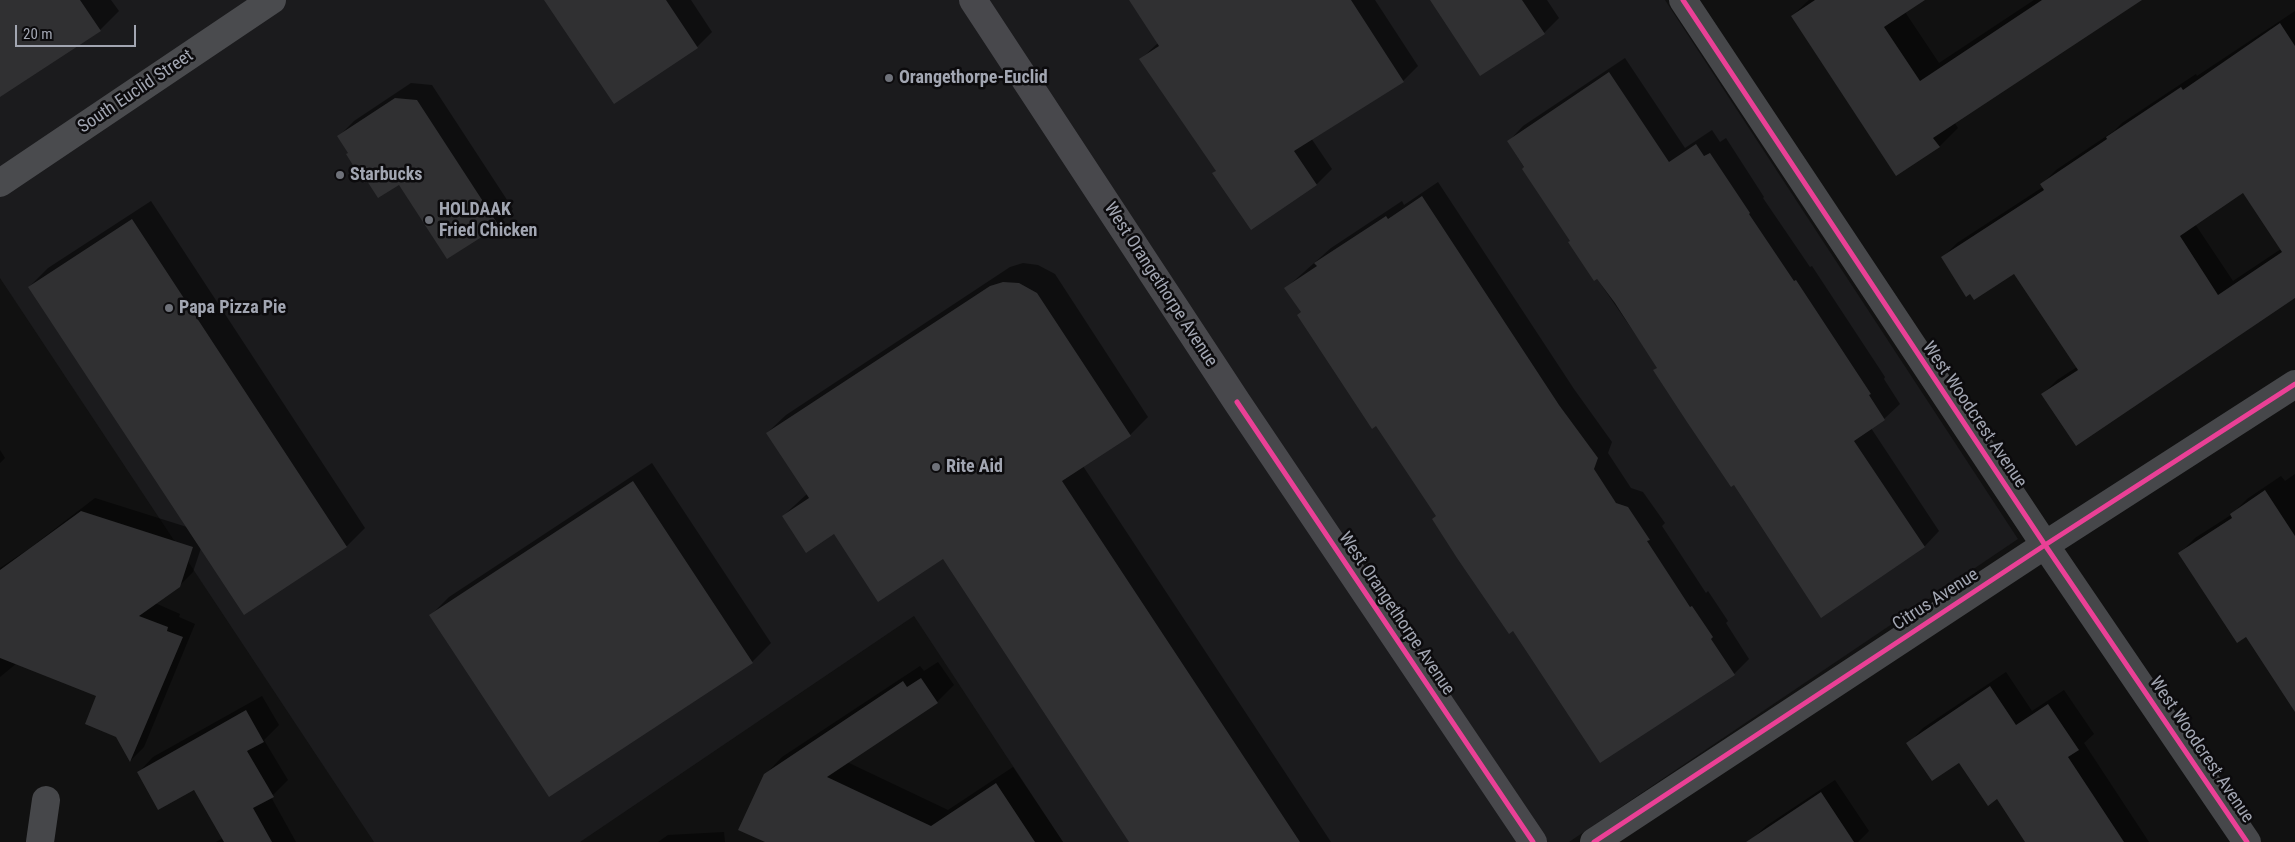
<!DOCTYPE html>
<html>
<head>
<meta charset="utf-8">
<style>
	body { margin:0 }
	#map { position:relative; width:2295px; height:842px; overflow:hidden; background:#111; font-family:"Roboto Condensed",sans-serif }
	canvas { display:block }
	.scale { position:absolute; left:15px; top:25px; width:121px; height:22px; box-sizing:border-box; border:2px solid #a2a6b2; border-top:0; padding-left:6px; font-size:15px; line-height:18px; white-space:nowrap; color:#a2a6b2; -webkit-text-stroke:4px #0c0b0d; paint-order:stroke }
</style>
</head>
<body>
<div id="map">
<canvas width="2295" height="842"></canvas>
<div class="scale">20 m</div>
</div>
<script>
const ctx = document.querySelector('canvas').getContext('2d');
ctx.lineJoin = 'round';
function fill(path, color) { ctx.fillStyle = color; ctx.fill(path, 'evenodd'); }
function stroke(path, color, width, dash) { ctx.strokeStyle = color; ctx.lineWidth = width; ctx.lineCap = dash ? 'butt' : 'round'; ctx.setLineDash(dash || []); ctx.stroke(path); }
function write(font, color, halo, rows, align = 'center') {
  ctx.font = font + ' "Roboto Condensed",sans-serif'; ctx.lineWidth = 5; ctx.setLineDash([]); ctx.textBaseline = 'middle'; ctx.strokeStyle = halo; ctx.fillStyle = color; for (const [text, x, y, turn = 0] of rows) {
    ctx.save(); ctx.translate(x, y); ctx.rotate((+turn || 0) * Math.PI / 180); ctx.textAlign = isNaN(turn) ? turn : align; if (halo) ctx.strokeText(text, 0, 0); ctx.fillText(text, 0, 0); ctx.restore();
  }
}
fill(new Path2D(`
	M0,0H1665L2018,539L1569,842H1063L914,616L580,842H374L0,278Z`), '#1b1b1d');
fill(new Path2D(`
	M0,0H111L119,11L100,30L0,96Z
	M545,0H691L712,32L697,47Z
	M1130,0H1375L1418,66L1403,81L1311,138L1332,169L1317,184L1251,228L1217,170L1141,59L1158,43Z
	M1431,0H1547L1559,18L1544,33Z
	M1809,0H1922L1905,12L1939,63L2034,0H2140L1954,122L1958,128L1939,147L1792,16Z
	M2295,11V298L2043,394L2057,380L2077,367L2014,272L1942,258L1957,243L2043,187L2042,184L2056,170L2114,131L2122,123L2196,74L2197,76ZM2243,192L2281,249L2233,281L2195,224Z
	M1625,58L1685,148L1712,130L1720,142L1726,138L1764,197L1763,198L1810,267L1812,266L1885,377L1884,379L1900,404L1884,419L1871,428L1939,531L1924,547L1658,367L1571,241L1508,142L1523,126Z
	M411,83L432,85L513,209L498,225L448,257L399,183L350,152L339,136L354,121Z
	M1438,182L1574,389L1612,442L1608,453L1631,488L1643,492L1665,523L1662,526L1706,593L1708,591L1728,621L1726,623L1749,659L1734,674L1437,515L1286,288L1331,248L1402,201L1404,205Z
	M151,201L365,528L347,546L201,548L193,572L179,586L155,603L180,614L179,617L195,624L144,747L131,760L98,696L17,663L0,677V568L30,548L95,498L187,527L29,287L48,268Z
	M1023,263L1038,265L1055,274L1148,417L1130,435L1083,466L1331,842H1131L943,557L834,533L783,516L807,494L767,433L786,415L1010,267Z
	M0,450L5,458L0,463Z
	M652,463L771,643L752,662L431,615L449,597Z
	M2295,474V709L2247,635L2180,553L2195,538L2231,515L2247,499L2281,476L2285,481Z
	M938,662L954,685L937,702L847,762L948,810L1013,767L1063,842H769L765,775L782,757L920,666L924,671Z
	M2006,672L2032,711L2064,690L2094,734L2084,743L2149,842H2026L1997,798L1959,761L1908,744L1923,728Z
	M262,696L279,725L264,740L288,780L271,797L296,842H216L223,838L194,788L138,773L153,757Z
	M1835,780L1869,831L1858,842H1754L1752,839L1766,826Z
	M724,832L725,842H658L668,835Z`), '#0007');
fill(new Path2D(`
	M0,0H80L101,31L0,97Z
	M544,0H666L698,48L614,104Z
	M1129,0H1351L1404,82L1294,151L1317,185L1251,230L1212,173L1216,171L1139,59L1159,46Z
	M1430,0H1522L1545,34L1480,76Z
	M1815,0H1925L1884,27L1920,81L2042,0H2142L1933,138L1940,147L1896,176L1791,16Z
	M2280,23L2295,46V298L2076,446L2041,394L2078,370L2014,274L1974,300L1970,294L1966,297L1941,257L2044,190L2040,184L2107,139L2106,137L2181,87L2183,90ZM2243,193L2282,252L2218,295L2180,236Z
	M1609,72L1669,162L1696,144L1704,156L1710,153L1750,213L1749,214L1794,281L1796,280L1871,394L1869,395L1885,420L1854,441L1925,547L1821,618L1734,485L1731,487L1687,422L1653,370L1657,368L1615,303L1597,279L1594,281L1568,242L1570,241L1522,169L1524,167L1507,141Z
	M395,98L417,100L499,226L447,259L399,185L378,198L367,181L364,183L346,154L348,153L337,136Z
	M1422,196L1559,405L1598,458L1594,469L1616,503L1628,507L1650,540L1647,541L1690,607L1692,606L1713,637L1711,639L1735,675L1600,763L1513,631L1509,634L1457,558L1432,519L1436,516L1376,426L1372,429L1297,315L1301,312L1284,288L1317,266L1314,263L1386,216L1388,219Z
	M132,219L347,547L244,615L28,287Z
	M1003,282L1019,283L1037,293L1131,436L1062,481L1300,842H1129L943,559L878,602L834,534L806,553L782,516L809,498L766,433L990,286Z
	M633,481L753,663L549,797L429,615Z
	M2265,490L2295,536V712L2246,637L2237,643L2178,553L2232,518L2230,514Z
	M81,511L193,547L180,587L139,616L168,627L167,631L183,637L130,762L116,737L85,724L96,696L0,658V570Z
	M921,678L938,703L827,777L931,826L996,783L1035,842H765L738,830L764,774L903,681L907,687Z
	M1990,686L2016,725L2048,704L2079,750L2068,757L2124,842H2025L1997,799L1988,806L1959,763L1932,781L1906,743Z
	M246,710L264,742L247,751L274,797L253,808L272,842H224L194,790L158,810L137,772Z
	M1821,792L1854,842H1746Z`), '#303032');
stroke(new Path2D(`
	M1683,0L2045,545L2247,842
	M40,842L46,800
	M1594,842L2045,545L2295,384`), '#46474a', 28);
stroke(new Path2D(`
	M0,183L272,0`), '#4a4b4e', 28);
stroke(new Path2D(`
	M973,0L1237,402L1533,842`), '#48484c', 28);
stroke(new Path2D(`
	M1683,0L2045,545L2247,842
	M1237,402L1533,842
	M1594,842L2045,545L2295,384`), '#ea4096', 5);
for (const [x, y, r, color] of [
	[889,78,5,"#6f727a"],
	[340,175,5,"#6f727a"],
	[429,220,5,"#6f727a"],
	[169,308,5,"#6f727a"],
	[936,467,5,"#6f727a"]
]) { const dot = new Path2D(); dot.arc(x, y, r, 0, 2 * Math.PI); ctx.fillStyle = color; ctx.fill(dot); stroke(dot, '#0c0b0d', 2); }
write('bold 18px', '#a2a6b2', '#0c0b0d', [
	["Orangethorpe-Euclid",899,78],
	["Starbucks",350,175],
	["HOLDAAK",439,210],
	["Fried Chicken",439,231],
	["Papa Pizza Pie",179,308],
	["Rite Aid",946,467]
], 'left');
write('18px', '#a2a6b2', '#0c0b0d', [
	["South Euclid Street",136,92,-34],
	["West Orangethorpe Avenue",1160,285,57],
	["West Woodcrest Avenue",1974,415,56],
	["Citrus Avenue",1936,600,-33],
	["West Orangethorpe Avenue",1396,614,56],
	["West Woodcrest Avenue",2201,750,56]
]);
</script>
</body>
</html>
